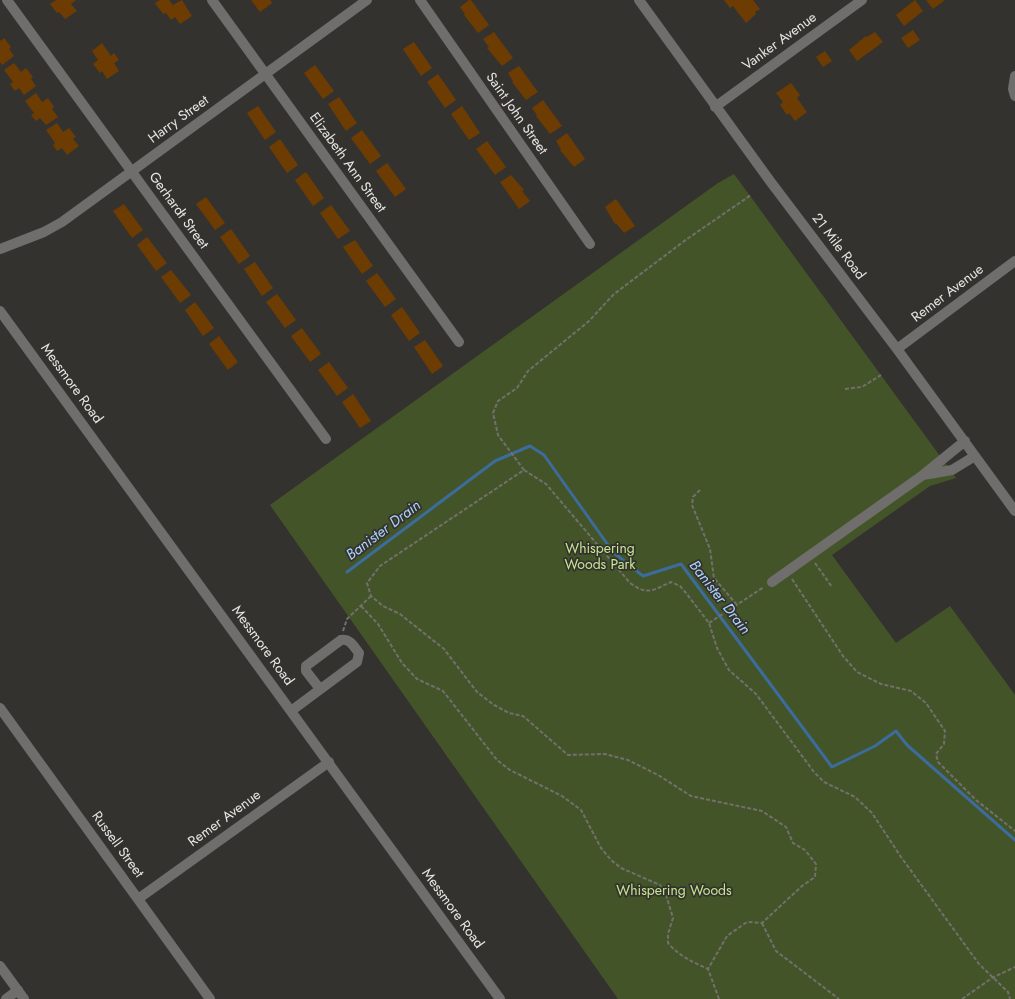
<!DOCTYPE html>
<html>
<head>
<meta charset="utf-8">
<style>
	body { margin:0 }
	canvas { display:block; background:#34322e }
</style>
</head>
<body>
<canvas width="1015" height="999"></canvas>
<script>
const ctx = document.querySelector('canvas').getContext('2d');
ctx.lineJoin = 'round';
function fill(path, color) { ctx.fillStyle = color; ctx.fill(path, 'evenodd'); }
function stroke(path, color, width, dash) { ctx.strokeStyle = color; ctx.lineWidth = width; ctx.lineCap = dash ? 'butt' : 'round'; ctx.setLineDash(dash || []); ctx.stroke(path); }
function write(font, color, halo, rows, align = 'center') {
  ctx.font = font + ' Jost,sans-serif'; ctx.lineWidth = 3.5; ctx.setLineDash([]); ctx.textBaseline = 'middle'; ctx.strokeStyle = halo; ctx.fillStyle = color; for (const [text, x, y, turn = 0] of rows) {
    ctx.save(); ctx.translate(x, y); ctx.rotate((+turn || 0) * Math.PI / 180); ctx.textAlign = isNaN(turn) ? turn : align; if (halo) ctx.strokeText(text, 0, 0); ctx.fillText(text, 0, 0); ctx.restore();
  }
}
fill(new Path2D(`
	M734,174L956,478L930,486L832,555L896,643L950,606L1015,695V999H618L270,505L718,183Z`), '#445429');
stroke(new Path2D(`
	M347,572L495,461L530,446L544,455L613,552L643,576L681,564L832,767L875,746L896,731L907,745L1015,840`), '#3c6c9b', 3);
fill(new Path2D(`
	M56,0H76L71,4L77,11L65,19L59,12L57,13L50,4Z
	M160,0H169L173,5L182,0L192,16L180,24L175,17L171,20L166,13L163,14L155,3Z
	M251,0H270L272,3L260,12Z
	M469,0H471L489,25L478,33L464,15L465,14L460,7Z
	M724,0H753L760,9L755,12L756,14L746,23L733,6L730,8Z
	M915,0L923,11L904,26L896,15Z
	M926,0H945L933,9Z
	M913,30L920,40L908,48L901,38Z
	M494,32L513,58L502,66L487,48L489,47L483,39Z
	M875,32L883,42L857,61L849,50L866,36L867,37Z
	M4,38L11,47L9,49L14,56L2,65L0,62V41Z
	M414,42L432,68L421,76L403,49Z
	M102,43L111,56L114,53L119,60L114,63L119,71L107,79L102,71L100,73L93,64L98,60L92,51Z
	M825,51L832,61L823,67L816,57Z
	M14,63L21,72L26,68L33,77L31,79L36,86L24,95L19,88L15,91L10,84L13,82L4,70Z
	M315,65L334,91L323,99L304,73Z
	M519,66L538,92L526,100L512,82L513,81L508,73Z
	M438,74L456,100L445,108L427,82Z
	M791,83L800,95L797,98L807,112L795,121L789,113L787,115L780,105L783,102L776,93Z
	M36,93L42,102L48,98L54,107L52,109L58,117L46,125L40,118L36,121L31,115L34,113L25,101Z
	M339,97L357,123L346,131L328,104Z
	M543,100L562,126L550,134L536,116L537,115L532,108Z
	M258,106L276,132L265,140L247,113Z
	M462,106L480,133L469,140L451,114Z
	M57,123L63,132L69,128L76,137L73,139L79,146L67,155L62,148L57,151L53,145L55,143L46,130Z
	M362,130L381,156L370,164L351,138Z
	M567,133L585,159L574,167L560,150L561,149L556,141Z
	M280,139L298,165L287,173L269,147Z
	M487,141L506,167L495,175L476,149Z
	M387,163L406,189L395,197L376,171Z
	M306,172L324,198L313,206L295,180Z
	M511,175L524,190L522,191L530,201L519,209L500,182Z
	M206,197L225,223L215,230L196,204Z
	M616,199L635,226L624,233L616,223L615,224L605,207Z
	M124,204L143,230L132,238L113,211Z
	M331,205L350,231L338,239L320,213Z
	M231,229L250,256L239,264L220,237Z
	M147,237L167,263L156,271L137,245Z
	M355,240L373,266L362,274L343,247Z
	M255,262L273,288L262,296L244,269Z
	M171,270L191,295L180,303L161,277Z
	M377,273L396,299L385,307L366,281Z
	M277,294L296,320L285,328L266,302Z
	M195,302L214,328L203,336L185,310Z
	M402,307L420,333L409,341L391,315Z
	M302,328L321,354L310,362L291,336Z
	M219,336L238,362L228,370L209,344Z
	M425,340L443,366L432,374L414,347Z
	M329,362L348,388L337,396L318,370Z
	M353,394L371,421L360,428L342,402Z`), '#6c3c02');
stroke(new Path2D(`
	M845,389L862,387L881,375
	M524,470L498,435L493,413L498,401L517,388L528,371L589,321L614,294L687,239L751,195
	M700,490L693,497L692,505L710,549L714,578L737,605
	M815,563L832,587
	M792,579L843,656L857,672L881,684L911,691L926,703L945,731L944,744L936,754L938,762L976,800L1015,831
	M361,606L378,624L402,663L417,679L443,691L497,760L510,770L562,796L581,810L601,848L611,860L621,868L660,885L666,895L673,918L668,934V943C679,956 693,962 708,969
	M709,623L764,587
	M343,631L347,619L371,596
	M762,923L776,951L839,999
	M719,999L708,969L727,936L747,922L762,923L802,886L815,877L816,864L805,850L793,843L786,827L762,811L691,796L658,775L628,760L605,754L568,755L523,716L509,713L494,705L477,692L444,649L400,614L383,606L371,596L367,583L380,566L524,470L546,484L630,583C648,596 653,590 671,582L680,586L686,593L709,623L717,648L729,670L756,694L814,772L824,782L855,797L872,813L901,857L979,964L1008,992L1010,999
	M962,999L992,978L1015,967`), '#72706d', 2, [4, 2]);
stroke(new Path2D(`
	M7,0L326,439
	M212,0L459,342
	M420,0L590,244
	M639,0L770,181L897,349L1015,511
	M1015,76L1013,89L1015,96
	M715,107L862,0
	M0,249L44,232L62,222L367,0
	M0,311L500,999
	M897,349L1015,261
	M965,441L923,475L952,470L975,456
	M772,582L923,475
	M0,708L210,999
	M291,711L357,662L359,653C354,647 350,638 341,640L306,666V671L320,689
	M138,899L329,762
	M0,966L24,999
	M6,999L18,990`), '#706d6d', 10);
write('14px', '#e7e5e3', '#34322e', [
	["Vanker Avenue",780,42,-36],
	["Saint John Street",516,114,55],
	["Harry Street",179,120,-36],
	["Elizabeth Ann Street",347,163,54],
	["Gerhardt Street",178,211,54],
	["21 Mile Road",838,247,53],
	["Remer Avenue",948,294,-37],
	["Messmore Road",71,384,54],
	["Messmore Road",262,646,54],
	["Remer Avenue",225,819,-36],
	["Russell Street",117,845,54],
	["Messmore Road",452,909,54]
]);
write('14px', '#c6e88e', '#34322e', [
	["Whispering",600,550],
	["Woods Park",600,566],
	["Whispering Woods",674,892]
]);
write('italic 15px', '#abd4fe', '#34322e', [
	["Banister Drain",384,531,-37],
	["Banister Drain",719,598,52]
]);
</script>
</body>
</html>
